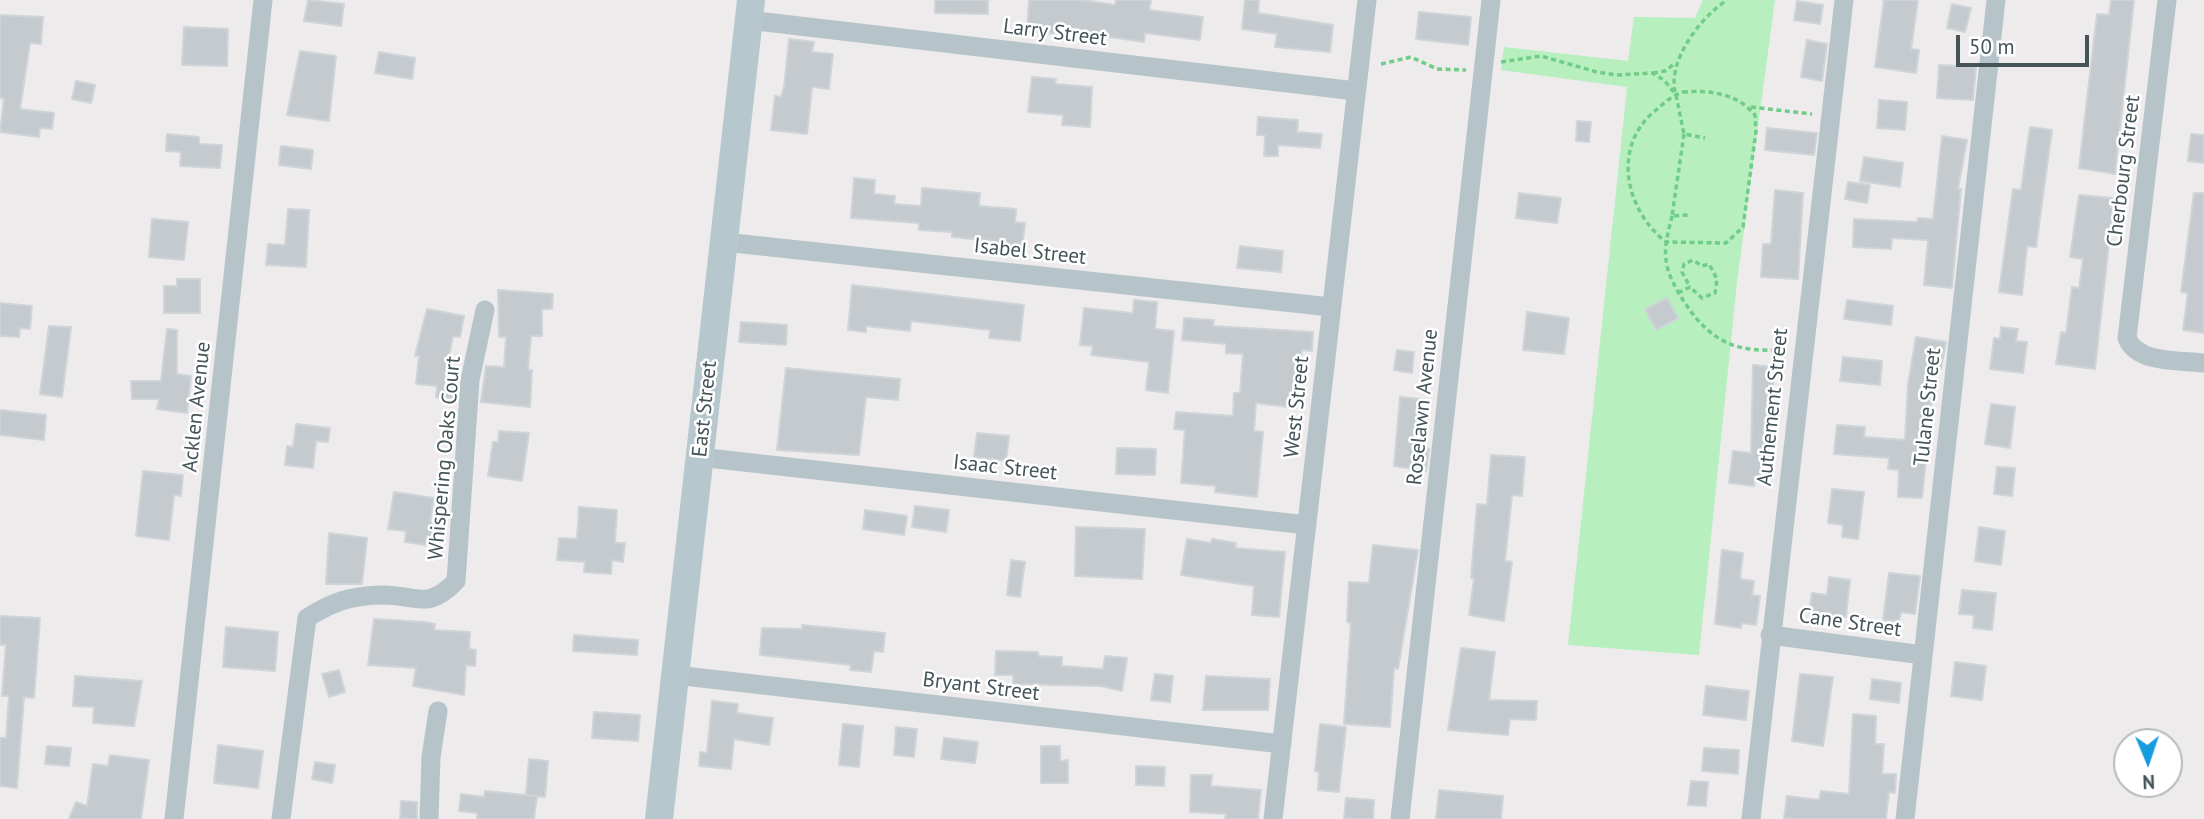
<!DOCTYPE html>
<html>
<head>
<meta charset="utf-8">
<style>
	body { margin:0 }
	#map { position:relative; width:2204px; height:819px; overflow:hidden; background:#eeebec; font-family:"PT Sans",sans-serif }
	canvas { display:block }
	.north { position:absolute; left:2113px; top:728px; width:70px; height:70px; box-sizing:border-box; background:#fff; border:2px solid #b4bbbd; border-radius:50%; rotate:178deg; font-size:19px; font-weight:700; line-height:28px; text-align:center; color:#445459 }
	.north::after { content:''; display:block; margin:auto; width:24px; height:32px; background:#159cdf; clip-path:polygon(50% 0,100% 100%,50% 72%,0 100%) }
	.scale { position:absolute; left:1956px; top:35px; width:133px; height:32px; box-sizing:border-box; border:4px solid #445459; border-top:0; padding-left:9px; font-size:21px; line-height:24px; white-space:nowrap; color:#445459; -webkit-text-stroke:5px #fff; paint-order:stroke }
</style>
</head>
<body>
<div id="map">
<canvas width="2204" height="819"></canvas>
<div class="north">N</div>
<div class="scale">50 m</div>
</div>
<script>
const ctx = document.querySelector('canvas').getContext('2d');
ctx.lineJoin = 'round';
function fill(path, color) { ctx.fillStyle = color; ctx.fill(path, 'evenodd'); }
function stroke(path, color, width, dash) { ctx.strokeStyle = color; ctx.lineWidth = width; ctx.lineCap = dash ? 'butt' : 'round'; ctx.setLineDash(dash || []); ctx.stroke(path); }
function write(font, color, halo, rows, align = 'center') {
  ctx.font = font + ' "PT Sans",sans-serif'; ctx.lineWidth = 5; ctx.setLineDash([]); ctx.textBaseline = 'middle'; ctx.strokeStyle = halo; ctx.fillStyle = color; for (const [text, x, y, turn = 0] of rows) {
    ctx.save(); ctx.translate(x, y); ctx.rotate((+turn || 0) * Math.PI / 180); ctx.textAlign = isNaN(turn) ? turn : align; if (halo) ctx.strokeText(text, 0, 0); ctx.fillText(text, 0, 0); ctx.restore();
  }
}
fill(new Path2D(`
	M1703,0H1775L1737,282L1699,655L1568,645L1627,87L1501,70L1504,47L1628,61L1634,17L1695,18Z`), '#b7efbf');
const building = new Path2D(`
	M308,0L344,4L341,26L304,21Z
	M935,0H988V14L935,13Z
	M1029,0H1083L1115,5L1116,0H1151L1149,10L1203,17L1200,40L1145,33L1144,42L1062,30L1061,34L1027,31Z
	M1245,0H1259L1258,13L1333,25L1330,52L1275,47L1277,34L1242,29Z
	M1884,0H1918L1911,49L1919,50L1916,73L1875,67Z
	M2111,0H2134L2115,174L2079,168L2097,14L2109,15Z
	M1797,1L1823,5L1820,24L1794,20Z
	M1952,4L1971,8L1965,32L1947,28Z
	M1419,12L1471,17L1468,45L1416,39Z
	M0,15L43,17L41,44L30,43L20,109L54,113L52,129L40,128L39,137L0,132L4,99L0,98Z
	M184,27L228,29L227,66L182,65Z
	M789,39L814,42L812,52L833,54L829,89L812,87L807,134L771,130L775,96L781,97L784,87Z
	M1807,40L1827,44L1822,81L1801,77Z
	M300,51L336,56L329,121L287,115Z
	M379,52L415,58L412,79L375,73Z
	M1939,65L1976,67L1973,100L1937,98Z
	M1032,77L1056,79L1055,84L1092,87L1090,127L1062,125L1063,115L1028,112Z
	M76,81L95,85L91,103L72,99Z
	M1879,100L1907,102L1905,130L1877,128Z
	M1258,117L1298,120L1297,132L1322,134L1320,148L1278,145V156H1264L1265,135H1257Z
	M1577,121L1591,122L1589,142L1576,141Z
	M2030,127L2052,130L2036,247L2027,246L2022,295L1999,292L2013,189L2021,190Z
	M1767,128L1817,133L1814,155L1765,150Z
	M167,134L199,137V144L222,145L220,168L180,166L181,152L166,151Z
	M2191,134L2204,135V163L2188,161Z
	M1942,136L1967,140L1958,189H1961L1952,288L1924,285L1928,240L1892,238L1891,249L1853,247L1854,219L1917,222L1918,218L1933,219Z
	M281,146L313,150L311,169L279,165Z
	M1864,157L1903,163L1900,187L1860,181Z
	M854,178L875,180L874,194L895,196L894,204L921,206L922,188L980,193L979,206L1016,209L1015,222L1025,223L1022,248L993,245V241L952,237V232L919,230V223L851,218Z
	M1848,182L1870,185L1867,203L1845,199Z
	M1775,190L1803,193L1798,279L1761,277L1763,244H1771Z
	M1519,193L1561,198L1557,223L1516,218Z
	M2194,193H2204V333L2183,330L2188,293L2181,292Z
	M2079,195L2112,198L2110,207H2113L2095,369L2056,364L2061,332L2066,333L2072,287L2079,288L2083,259L2070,257Z
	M288,209L309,210L306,267L266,265L268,244L285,245Z
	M152,219L188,222L184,260L149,257Z
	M1240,246L1283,251L1281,272L1237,268Z
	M177,279H200V313H164V286H177Z
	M852,285L1024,305L1020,341L989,338L990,330L911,321L910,331L866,326V332L848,330Z
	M498,290L553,294L552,309H542V336H531L528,370H532L530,407L481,402L486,366L504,367L506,337H499Z
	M1667,298L1678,318L1656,330L1645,309Z
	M1134,300L1157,302L1155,329L1174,331L1168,393L1146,390L1149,362L1091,355L1093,346L1080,345L1084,308L1133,313Z
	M1847,300L1893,306L1891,325L1844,319Z
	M0,303L32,306L30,329L20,328L19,337L0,336Z
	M427,309L464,316L460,337L453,336L445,376L458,378L456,399L436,397L437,386L416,384L419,356H415Z
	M1527,312L1569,318L1564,354L1523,350Z
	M1184,318L1214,320L1213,326L1313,332L1312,351L1302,350L1296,408L1256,403L1254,431L1263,432L1257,497L1215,492L1216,486L1181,483L1185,430L1174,429L1176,412L1233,416L1234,393H1240L1243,354L1226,353V344L1182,340Z
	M741,322L787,325L786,345L739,342Z
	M49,326L71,327L62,397L40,394Z
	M2001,327L2018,329L2016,341L2027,342L2023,373L1990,369L1994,338L2000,339Z
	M167,329L177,330V374L191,376L187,413L157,409L159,399H132L131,381H161Z
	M1916,337L1946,342L1941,369L1935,368L1922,498L1898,497L1899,470L1888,469L1889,458L1834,454L1837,425L1865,427L1864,437L1905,440L1908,384Z
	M1397,350L1414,352L1412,373L1394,370Z
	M1843,357L1882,361L1880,385L1840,381Z
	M1753,365L1775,367L1770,412H1779L1772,478L1755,476L1754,486L1729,483L1733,451L1751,453Z
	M786,368L900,379L898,400L866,397L859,455L777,450Z
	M1400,397L1428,400L1423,448L1429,449L1426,471L1394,466Z
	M1991,404L2015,407L2010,448L1985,444Z
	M0,410L46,415L44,440L0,435Z
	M296,424L330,428L328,442L316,441L313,468L285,465L287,446L293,447Z
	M499,431L529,433L522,481L488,476L493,442H498Z
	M977,433L1009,436L1006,461L974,457Z
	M1117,448L1156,449L1155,475L1116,474Z
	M1491,455L1525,457L1522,496L1512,495L1505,561L1512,562L1504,621L1469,615L1474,579L1471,578L1477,504L1487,505Z
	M1997,467L2015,468L2012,496L1994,494Z
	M143,471L183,475L181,496L174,495L169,540L136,536Z
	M1832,489L1864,492L1858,539L1842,537L1843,525L1828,523Z
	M394,492L434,498L430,522L444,524L443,538L427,536L426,545L405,542L406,531L388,529Z
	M915,506L949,510L946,532L912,527Z
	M579,507L617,510L615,543H625L623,562L612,560L611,574L584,572L585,562L557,560L559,538L577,539Z
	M865,510L907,516L904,535L863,529Z
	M1076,527L1145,529L1142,579L1075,576Z
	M1979,527L2005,531L2001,565L1975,561Z
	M329,533L367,538L362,584H326Z
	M1187,539L1211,543L1212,539L1236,543L1235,548L1285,552L1279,617L1252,615L1254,586L1181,575Z
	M1373,545L1418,550L1398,669L1394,668L1390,727L1344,724L1351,623L1347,622L1349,582L1369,583Z
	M1722,550L1743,553L1740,579L1754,581L1752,595L1760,596L1756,625L1742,623L1741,628L1715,624Z
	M1011,560L1025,562L1020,597L1007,595Z
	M1889,573L1920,576L1915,614L1901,612L1899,622L1883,620Z
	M1829,577L1850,580L1846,617L1809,613L1812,593L1827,595Z
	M1962,590L1996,593L1992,630L1973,628L1974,615L1959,614Z
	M0,616L40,618L34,698L24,697L17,788L0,786V738H6L9,696H2L6,645H0Z
	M374,619L424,622L435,624L434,630L470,632L469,649L476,650L475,666L466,665L464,695L413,686L416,668L368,665Z
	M802,625L885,633L883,652L874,651L871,672L850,670L851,665L760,655L762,628L802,629Z
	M226,627L278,632L275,671L223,667Z
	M574,635L638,640L637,655L573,651Z
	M1461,648L1495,652L1489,700L1537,701L1536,720L1510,719L1508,735L1448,730Z
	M996,651L1038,652V656L1062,657V666L1103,669L1105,656L1127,658L1122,691L1101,686L1013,684V675H995Z
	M1955,662L1986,666L1982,700L1951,696Z
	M339,670L345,692L329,697L322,674Z
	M1155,674L1173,676L1170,702L1151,700Z
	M1800,674L1833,677L1823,746L1792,741Z
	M75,676L142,681L134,726L93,723L94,707L73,706Z
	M1206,676L1270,679L1268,710H1203Z
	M1872,679L1901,683L1899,703L1870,699Z
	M1706,686L1749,691L1746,720L1703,715Z
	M712,701L738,704L737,713L773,718L769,745L734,739L731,769L699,766L700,752L707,753Z
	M594,712L640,715L638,741L592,738Z
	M1853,714L1876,716L1875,744H1884L1882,774H1896L1895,793L1889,792L1886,819H1784L1787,796L1819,800L1821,791L1849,794Z
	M843,724L863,726L859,767L839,765Z
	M1320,724L1346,727L1339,792L1318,790L1319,772L1315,771Z
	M896,727L917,729L914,757L894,755Z
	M944,738L978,742L975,763L941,759Z
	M218,745L263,751L258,788L214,783Z
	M47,746L71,748L69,766L45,764Z
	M1041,746H1060V761L1068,760V783H1041Z
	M1704,748L1739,750L1738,774L1702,771Z
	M110,755L149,760L141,819H69L76,802L87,806L93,764L108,766Z
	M529,759L548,761L545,797L526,795Z
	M315,762L335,765L332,783L312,779Z
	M1136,766L1165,767L1164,786L1136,785Z
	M1191,775H1212L1211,786L1261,790L1258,819H1225L1226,814L1190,812Z
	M1691,781L1708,782L1706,806L1688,805Z
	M1439,790L1503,796L1501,819H1436Z
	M485,791L537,796L534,819H477V813L459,811L461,794L484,797Z
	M1346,798L1374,800L1373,819H1344Z
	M401,801L417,802V819H400Z`);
fill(building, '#c5cace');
stroke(building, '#cfd4d8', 2);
stroke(new Path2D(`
	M1501,62L1541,56L1597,72L1617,75L1652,73L1664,80L1676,95L1684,134L1705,138
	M1381,64L1411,57L1437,69L1466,70
	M1653,73L1665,71L1674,64
	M1675,92C1668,60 1700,18 1727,0
	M1683,92C1709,90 1737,93 1755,115L1756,131L1743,227L1726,243L1666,242C1625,210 1611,146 1656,110C1664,103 1673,95 1683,92Z
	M1751,107L1812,114
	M1684,134L1672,216L1688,215
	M1672,216C1669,230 1664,244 1666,259C1667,274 1677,291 1685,303C1711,343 1739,354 1786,349
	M1678,293L1690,287L1702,298L1715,293L1717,279L1709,264L1702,266L1693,260L1684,264L1682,272L1690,287`), '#6fcd88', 3.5, [5, 3.5]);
stroke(new Path2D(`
	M2167,0L2127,338C2137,364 2180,360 2204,363
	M748,20L1356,91
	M724,242L1331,307
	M699,457L1307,525
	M1770,635L1923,655
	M675,675L1282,744
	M174,819L263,0
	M281,819L307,618C332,602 350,596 380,595C415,594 427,612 456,581L470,380L485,310
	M429,819L431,757L438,711
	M1273,819L1367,0
	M1400,819L1491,0
	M1751,819L1844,0
	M1905,819L1996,0`), '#b6c4c9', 19);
stroke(new Path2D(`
	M659,819L751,0`), '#b6c8ce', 28);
write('21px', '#445459', '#fff', [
	["Larry Street",1055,33,7],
	["Cherbourg Street",2124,171,-83],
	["Isabel Street",1030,252,6],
	["Acklen Avenue",197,407,-84],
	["West Street",1297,407,-84],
	["Roselawn Avenue",1423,407,-84],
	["Authement Street",1773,407,-84],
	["Tulane Street",1928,407,-84],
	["East Street",705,409,-84],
	["Whispering Oaks Court",445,458,-85],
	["Isaac Street",1005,468,6],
	["Cane Street",1850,623,8],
	["Bryant Street",981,687,7]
]);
</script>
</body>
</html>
